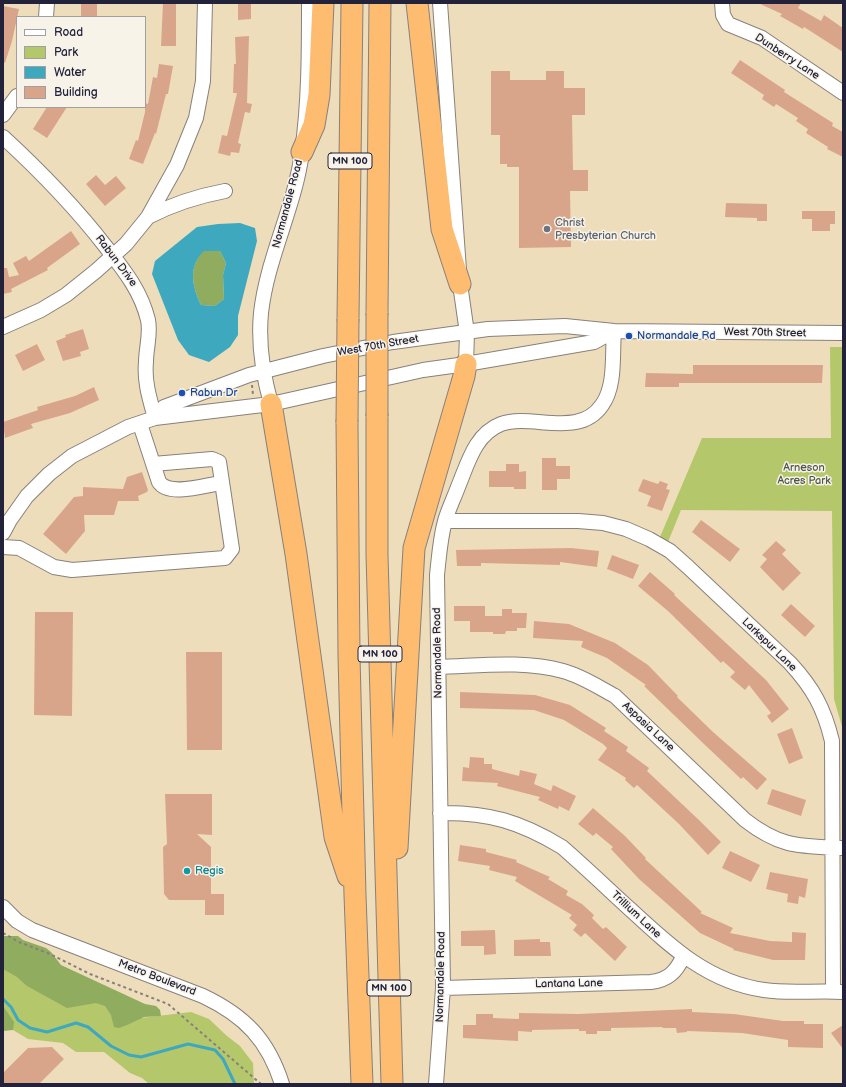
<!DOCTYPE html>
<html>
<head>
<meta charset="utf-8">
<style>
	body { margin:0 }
	#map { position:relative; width:846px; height:1087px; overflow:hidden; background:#edb; font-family:"Balsamiq Sans",sans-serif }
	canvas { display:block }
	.frame { position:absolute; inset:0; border:4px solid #22223b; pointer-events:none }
	.legend { position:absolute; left:16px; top:16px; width:130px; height:92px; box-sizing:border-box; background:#f7f3e8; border:1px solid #a29fa3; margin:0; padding:5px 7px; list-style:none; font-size:12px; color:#22223b }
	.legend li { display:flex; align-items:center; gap:8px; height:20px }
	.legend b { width:20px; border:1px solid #a29fa3 }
</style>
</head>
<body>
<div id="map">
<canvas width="846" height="1087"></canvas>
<div class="frame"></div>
<ul class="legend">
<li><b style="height:5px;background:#fff"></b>Road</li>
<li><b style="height:11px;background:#b4c76b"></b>Park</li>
<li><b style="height:11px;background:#3ea8bf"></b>Water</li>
<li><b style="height:11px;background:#d9a58a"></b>Building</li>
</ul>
</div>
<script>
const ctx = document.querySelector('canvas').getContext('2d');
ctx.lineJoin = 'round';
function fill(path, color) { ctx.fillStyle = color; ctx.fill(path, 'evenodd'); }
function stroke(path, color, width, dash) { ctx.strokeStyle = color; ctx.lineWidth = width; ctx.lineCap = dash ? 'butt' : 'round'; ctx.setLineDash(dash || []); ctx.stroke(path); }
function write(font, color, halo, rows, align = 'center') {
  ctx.font = font + ' "Balsamiq Sans",sans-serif'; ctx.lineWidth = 3; ctx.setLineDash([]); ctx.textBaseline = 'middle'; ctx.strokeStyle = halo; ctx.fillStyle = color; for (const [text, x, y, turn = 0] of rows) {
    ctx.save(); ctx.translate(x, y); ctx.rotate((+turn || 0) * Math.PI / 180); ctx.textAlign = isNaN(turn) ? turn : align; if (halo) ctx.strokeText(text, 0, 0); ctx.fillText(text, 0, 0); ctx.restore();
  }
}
fill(new Path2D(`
	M830,347H843V730L834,699L832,511L681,510L668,542L660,537L702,438H831Z
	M3,956L141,1018L191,1012L209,1019L227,1036L240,1046L253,1063L254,1084H149L142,1078L130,1073L104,1052H76L63,1043L28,1039L3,1024Z`), '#b4c76b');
fill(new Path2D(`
	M204,250L220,251L226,263L223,275L224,299L215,306L201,305C192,286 188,266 204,250Z
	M3,936H18L23,940L46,948L51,952L61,965L145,1004L156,1006L160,1010L161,1016L144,1017L127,1025L119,1028L114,1027L111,1015L105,1006L96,1003L67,1008L27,986L17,977L3,969Z
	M3,1006L14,1022L13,1030L3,1031Z`), '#8fac5f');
fill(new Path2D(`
	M240,223L255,228L257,241L238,316V335L230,347L209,362L189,355L178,340L152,274L155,261L197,227L218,224ZM204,251H220L226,263L223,275L224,299L215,306L201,305C192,286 188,266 204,251Z`), '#3ea8bf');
stroke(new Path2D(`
	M3,999L11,1007L18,1020L30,1028L47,1032L76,1023L88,1027L111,1046L129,1055L141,1057L188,1044L215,1050L223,1059L235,1084`), '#3ea8bf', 3);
fill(new Path2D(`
	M81,3H97V17H81Z
	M163,3H176V46H161Z
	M238,3H251V19L238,20Z
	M758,3H801L798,8L821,21L824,15L843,28V52L804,27L803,29L780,16L782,14Z
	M3,6L19,9L12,41L5,63L3,62Z
	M249,36L247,103L252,104L250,113L245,112L238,143L241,144L239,153L231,152L230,156L218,153L222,135L227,136L237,93H233L234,64H236L235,37Z
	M740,60L785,90L784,92L833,123L832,126L843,132V157L827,149L828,147L806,133L808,129L796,121L798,118L776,104L774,107L762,99L764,95L731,73Z
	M159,64L173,66L168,94H166L156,134L155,133L143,164L129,159L136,140L138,141L145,112V103L148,104L153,77L157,78Z
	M491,71H510V80H546V71H564V88H585V115H572L573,170H588V191H570L571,247L519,248V167H507V164H500V135H491Z
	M47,107H67L47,138L33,129Z
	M96,175L105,185L116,176L126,188L105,206L86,184Z
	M726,203L767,204V221H757V218L725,217Z
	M802,211H835V224H830V231H812V219H802Z
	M71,231L80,244L47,268L48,270L11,289L12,292L3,294V268H7L9,277L19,275L13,263L26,256L29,261Z
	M83,329L89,349L80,352L81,356L63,361L56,341L66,337L65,335Z
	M37,344L45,360L23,371L15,355Z
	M693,365H823L822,383H679V387H645L646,373L693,374Z
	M94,387L99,400L70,413L31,424L33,428L5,438L3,422L38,410L37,407L75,396Z
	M542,458H556V466H570V479H557V490H542Z
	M506,464H519V472L526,471V489H514V487H489V471H506Z
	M142,472L148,490L147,492L138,496L139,501H118L114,515H84L85,531L66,554L43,534L74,497L83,496V487L123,489L127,477Z
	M643,479L658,484L660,481L668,484L666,489L670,490L662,511L647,506L651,496L638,491Z
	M701,520L740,549L730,562L692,532Z
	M776,541L786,550L782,554L801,573L783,591L760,567L767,559L762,555Z
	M571,548L599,551L597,567L560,562V565L481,563V566H457L456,550Z
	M612,555L639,565L633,579L607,569Z
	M650,572L675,594L674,595L766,680L789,709L772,723L767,716L771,713L749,685L745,690L730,677L735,672L723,661L721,663L668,611L638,586Z
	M791,604L815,626L805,637L781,615Z
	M454,606H485V616H502V609H512V613H527L526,628H517V631H506L505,634H493V632H470V621H454Z
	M35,612H73L72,716L34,715Z
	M534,621L569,624L615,643L648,665L678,696L677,697L713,732L767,779L757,790L743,777L741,779L704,744L644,686L646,685L607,658L581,647L583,641L533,638Z
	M186,652H222V750H187Z
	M460,692L535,695L570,705L606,728L604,731L628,747L626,751L649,768L647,771L700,821L721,842L708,855L679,824L637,785L634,788L625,780L626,778L598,760L607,748L603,744L564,720L534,710L460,708Z
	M792,728L803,758L789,764L777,734Z
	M470,757L484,758V764H492V769L519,776L520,770L537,774L534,784L551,791L553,785L576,796L569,811L559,806L558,809L538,800L540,797L497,786L498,783L462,781L463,767L469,768Z
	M772,789L806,800L801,816L767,804Z
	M165,794H212V835L197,834L211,847V894H224V915H205V900H169L164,894L163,847L167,844Z
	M593,808L625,836L646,858L645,859L702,912L700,913L733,928L730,933L770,941L792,942V932L806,933L805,960H773L733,950L734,949L700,933L639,879L611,849L613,847L596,833L593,836L578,824Z
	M460,845L486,849V852L517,860L516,862L550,877L548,879L568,891L566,895L582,904L594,915L592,918L603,929L606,927L627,947L615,961L585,933L581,937L573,930L577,925L569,918L572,915L515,881L517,877L489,870L490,866L458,861Z
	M730,851L760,865L751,882L722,868Z
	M770,872L808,879L805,898L799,896L798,904L787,902L788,894L766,889Z
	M495,930L496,954L484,955V946H461V931Z
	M540,939V942H550L551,956H514V940Z
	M692,1009V1012L734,1014L783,1021H804V1024H823V1048L788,1047V1040L742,1033L687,1031V1032L677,1033L676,1028H663L662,1027L611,1028V1031H597V1034H586V1031H579V1029L532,1030V1032L518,1031V1041L463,1038V1025H476V1014H493V1018L519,1019V1013L578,1014Z
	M843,1025V1049L831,1033Z
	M52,1047L64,1059L39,1084H3V1073L28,1048Z`), '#d9a58a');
const minor = new Path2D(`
	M440,3L460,284L467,333L466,364
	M722,3L723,15L728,24L762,38L843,93
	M46,17L47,3
	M3,115L17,96
	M3,137C40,171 75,207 106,247C124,270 141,291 148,320C151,334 146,348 146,362C144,382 150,400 155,418
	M148,217C173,204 198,196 225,191
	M3,327L41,310L66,295L96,271L126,244L148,217L177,165L196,118L203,81L205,3
	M271,404C263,375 258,344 261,313C267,258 295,207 302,152C309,103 309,52 309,3
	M155,418L164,407L249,375L323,356L393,342L488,329L565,326L614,331L843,333
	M140,424L159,482C169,497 206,485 221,483
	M445,521H578L603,523L626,529L649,539L670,551L688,567L790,663C813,688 824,708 832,741L833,991
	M3,533L10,520L27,496L49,474L72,456L128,427L155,418L271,404L423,370L466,364L594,342L614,331
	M3,547L19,548L54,567L72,570L225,558L232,549L219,462L212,459L153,464
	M438,667C479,666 523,660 563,671C582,676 598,687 615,696L745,820C781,848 800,846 843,848
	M440,813C488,812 521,822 562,847C585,867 608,889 631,910C671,947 708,982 764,990C791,994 817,990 843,992
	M3,907L17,921L32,930L203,996C245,1016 268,1040 282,1084
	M443,988L651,982C668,980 676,972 683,957
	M436,1084L443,988L437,575C439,557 440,539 445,521C448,510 454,498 458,487C468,463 475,434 501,424C532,413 579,439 602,405C616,386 612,354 614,331`);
const highway = new Path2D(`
	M417,3L442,229L460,284
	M302,152L314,125L319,95L323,3
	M377,313L380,3
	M348,319L352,3
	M271,404L296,554L335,837L348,876
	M377,416V555L392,1084
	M347,422L349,656L355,895L362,1084
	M397,848L414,548L464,376L466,364`);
stroke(minor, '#88807b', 16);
stroke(highway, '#88807b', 23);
stroke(new Path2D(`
	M252,385L253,395
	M3,933L19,942L50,954L90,974L168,1004L261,1084`), '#88807b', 2, [3, 3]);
stroke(minor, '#fff', 14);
stroke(highway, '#febc70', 21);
const highwayBridge = new Path2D(`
	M377,416V313
	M347,422L348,319`);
stroke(highwayBridge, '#88807b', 23, []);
stroke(highwayBridge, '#febc70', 21);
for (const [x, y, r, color] of [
	[547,229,4,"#6b7280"],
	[629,336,4,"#1a4fb4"],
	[182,393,4,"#1a4fb4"],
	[187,871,4,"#0f9aa8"]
]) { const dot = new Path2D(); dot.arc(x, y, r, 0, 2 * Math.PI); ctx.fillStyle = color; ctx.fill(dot); stroke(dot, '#f7f3e8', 1.5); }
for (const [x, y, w] of [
	[350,161,44],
	[380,654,44],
	[389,988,44]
]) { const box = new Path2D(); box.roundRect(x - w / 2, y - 8, w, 16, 3); ctx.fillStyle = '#f7f3e8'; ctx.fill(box); stroke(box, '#22223b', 1); }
write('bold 10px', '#22223b', null, [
	["MN 100",350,161],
	["MN 100",380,654],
	["MN 100",389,988]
]);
write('11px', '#22223b', '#f7f3e8', [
	["Dunberry Lane",787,57,33],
	["Normandale Road",288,204,-75],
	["Rabun Drive",116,261,53],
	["West 70th Street",765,333,1],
	["West 70th Street",378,346,-10],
	["Larkspur Lane",769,645,44],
	["Normandale Road",438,653,-91],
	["Aspasia Lane",648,727,43],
	["Trillium Lane",636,915,43],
	["Normandale Road",441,977,-89],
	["Metro Boulevard",157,978,21],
	["Lantana Lane",569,984,-1]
]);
write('11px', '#5b616d', '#f7f3e8', [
	["Christ",555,223],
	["Presbyterian Church",555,236]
], 'left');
write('11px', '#164399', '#f7f3e8', [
	["Normandale Rd",637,336],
	["Rabun Dr",190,393]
], 'left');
write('11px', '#4e5449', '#f7f3e8', [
	["Arneson",804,468],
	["Acres Park",804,481]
]);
write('11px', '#0d838f', '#f7f3e8', [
	["Regis",195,871]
], 'left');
</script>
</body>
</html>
